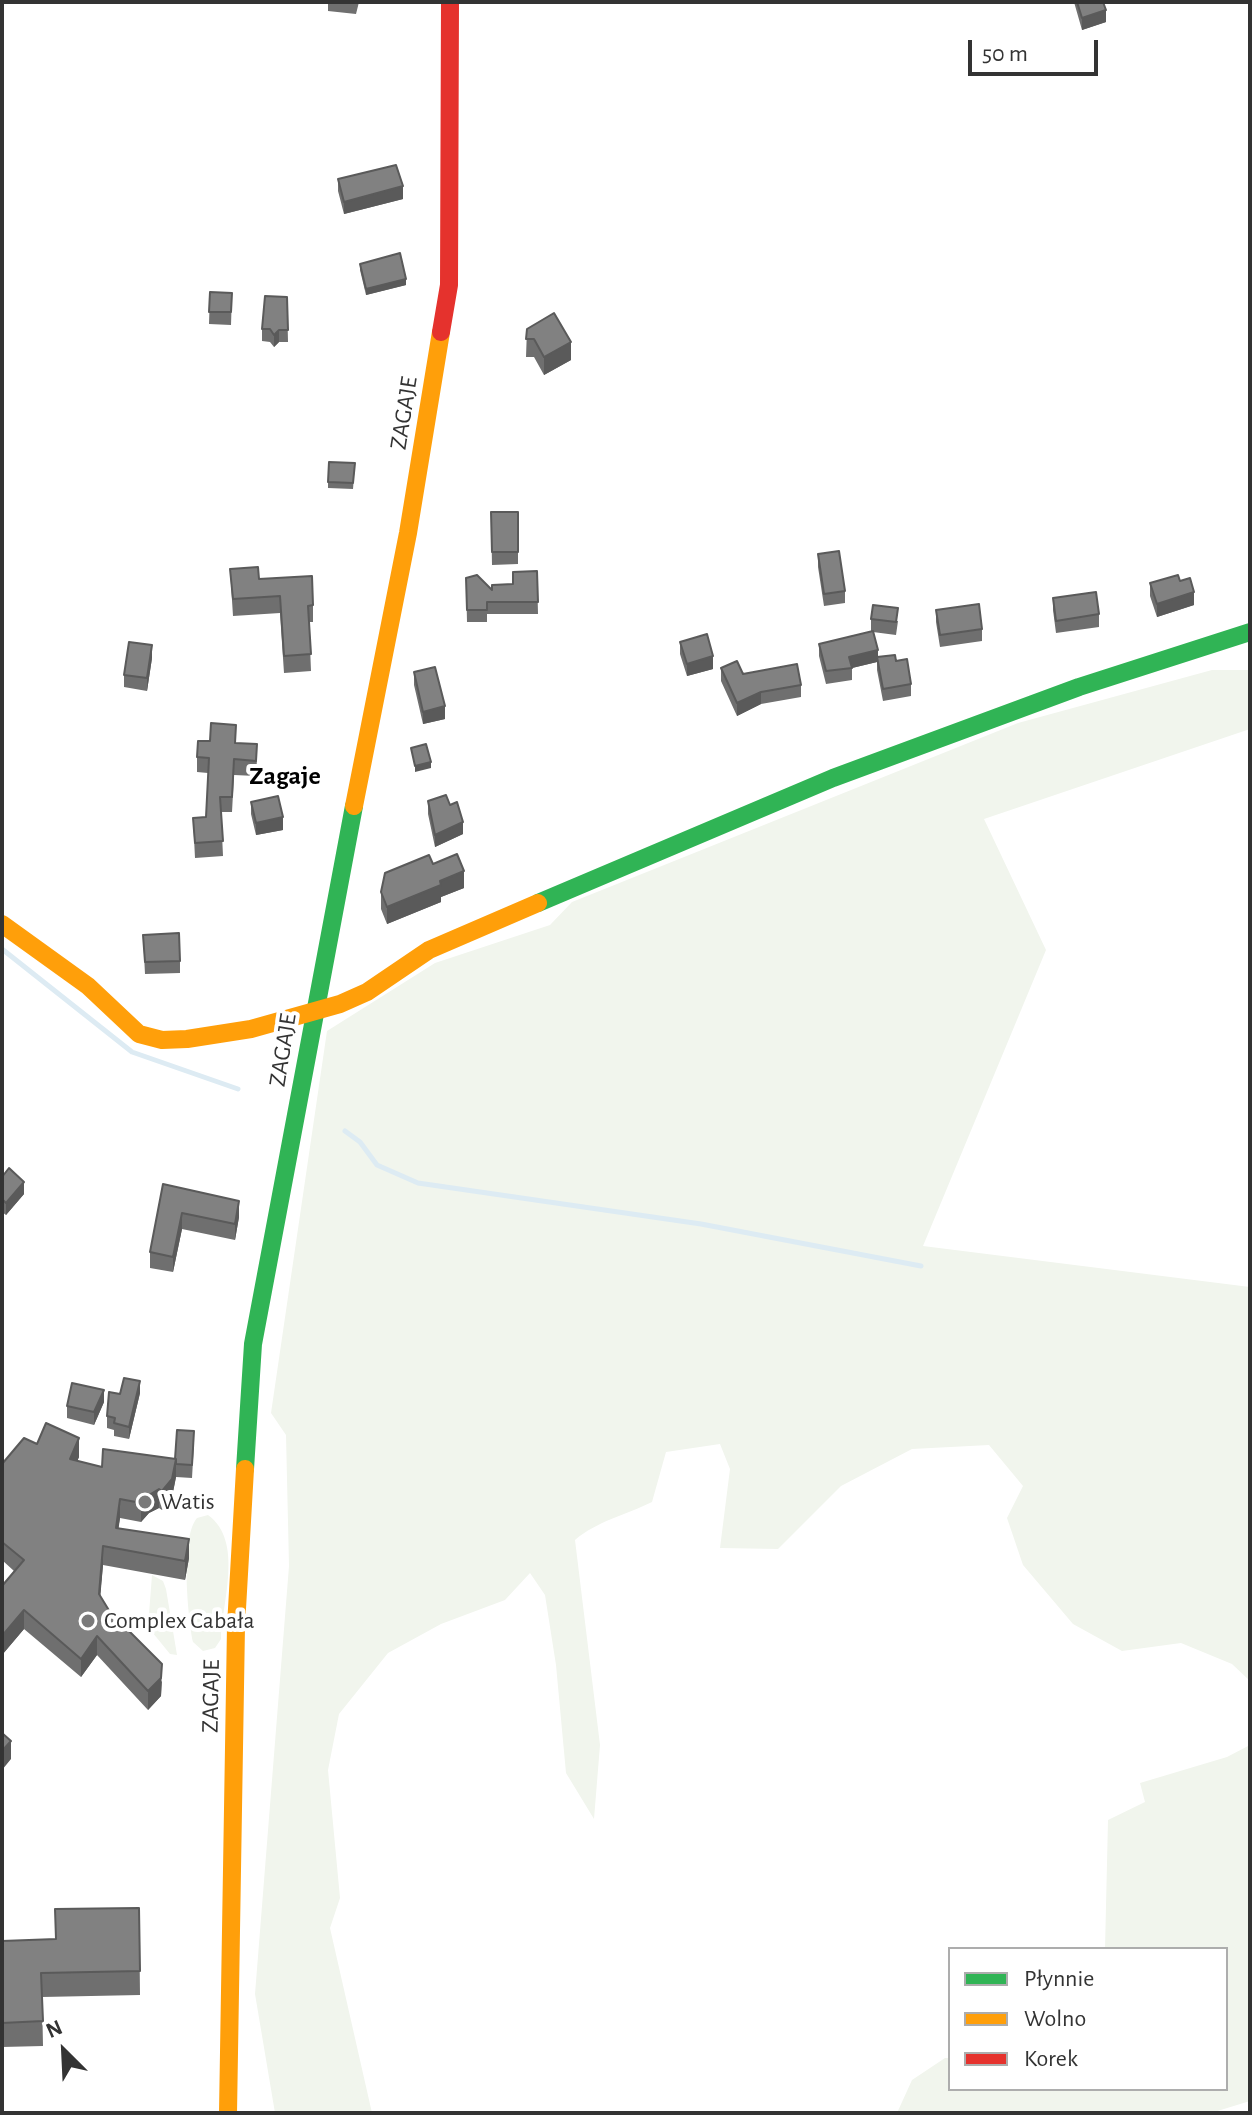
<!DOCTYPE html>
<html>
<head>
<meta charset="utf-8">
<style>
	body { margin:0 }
	#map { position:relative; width:1252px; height:2115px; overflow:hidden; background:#fff; font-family:"Alegreya Sans",sans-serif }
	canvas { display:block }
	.frame { position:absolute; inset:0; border:4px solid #333; pointer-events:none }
	.legend { position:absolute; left:948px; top:1947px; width:280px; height:144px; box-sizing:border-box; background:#fff; border:2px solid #adadad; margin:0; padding:10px 14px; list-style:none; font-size:24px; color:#333 }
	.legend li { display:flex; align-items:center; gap:16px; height:40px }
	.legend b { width:40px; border:2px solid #adadad }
	.north { position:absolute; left:24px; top:2011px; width:80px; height:80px; -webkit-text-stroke:6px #fff; paint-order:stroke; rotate:336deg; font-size:22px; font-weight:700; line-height:32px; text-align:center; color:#333 }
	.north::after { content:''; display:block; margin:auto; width:28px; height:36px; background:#333; clip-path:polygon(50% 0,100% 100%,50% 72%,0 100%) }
	.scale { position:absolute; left:968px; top:40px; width:130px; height:36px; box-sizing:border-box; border:4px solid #333; border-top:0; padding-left:10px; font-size:24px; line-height:28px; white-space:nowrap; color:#333; -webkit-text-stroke:6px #fff; paint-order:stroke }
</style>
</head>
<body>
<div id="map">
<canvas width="1252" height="2115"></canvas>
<div class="frame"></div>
<ul class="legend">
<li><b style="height:10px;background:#30b455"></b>Płynnie</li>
<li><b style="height:10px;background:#ff9f0a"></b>Wolno</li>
<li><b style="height:10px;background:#e5322d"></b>Korek</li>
</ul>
<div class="north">N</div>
<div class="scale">50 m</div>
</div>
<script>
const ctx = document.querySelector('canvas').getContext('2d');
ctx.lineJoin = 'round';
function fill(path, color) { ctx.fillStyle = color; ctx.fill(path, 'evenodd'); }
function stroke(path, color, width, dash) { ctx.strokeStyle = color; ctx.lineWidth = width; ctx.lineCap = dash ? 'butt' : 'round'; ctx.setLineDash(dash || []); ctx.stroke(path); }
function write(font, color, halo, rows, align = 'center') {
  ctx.font = font + ' "Alegreya Sans",sans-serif'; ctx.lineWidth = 8; ctx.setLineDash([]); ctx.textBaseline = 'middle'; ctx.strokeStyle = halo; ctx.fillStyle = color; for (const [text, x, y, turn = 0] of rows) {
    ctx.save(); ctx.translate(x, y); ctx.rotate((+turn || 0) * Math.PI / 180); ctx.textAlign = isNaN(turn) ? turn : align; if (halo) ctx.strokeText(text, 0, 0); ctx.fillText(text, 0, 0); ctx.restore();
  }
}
fill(new Path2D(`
	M1212,670H1250V729L984,819L1046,950L923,1246L1250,1287V1681L1232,1664L1181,1643L1122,1651L1073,1624L1023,1565L1007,1518L1023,1486L989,1445L912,1449L841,1486L778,1549L720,1548L730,1469L720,1444L666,1452L652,1502C626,1515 597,1521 575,1540L600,1745L594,1819L566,1773L556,1665L545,1595L530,1573L505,1600L441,1624L388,1653L339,1714L328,1770L340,1898L330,1928L372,2113H275L255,1994L289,1566L286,1435L271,1413L327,1031L435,963L550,925L572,902L1018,723Z
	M208,1515C244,1541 222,1602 221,1639L215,1648L203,1651L193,1642C188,1617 180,1538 197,1518Z
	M152,1575L163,1581L166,1589L177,1655L170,1654L148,1627Z
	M1250,1745V2101L1211,2113H897L912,2080L945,2058H950V2089H1226V1949H1105L1108,1820L1145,1802L1140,1783L1227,1757Z`), '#f1f5ed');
stroke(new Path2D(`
	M2,949L132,1052L238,1089
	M345,1131L360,1142L377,1165L418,1183L701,1224L921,1266`), '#ddebf3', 5);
stroke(new Path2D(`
	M538,903L833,778L1079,687L1250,632
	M245,1469L253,1344L354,806`), '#30b455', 18);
stroke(new Path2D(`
	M354,806L408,533L441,332
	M2,924L88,986L139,1034L162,1040L187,1039L251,1029L340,1004L367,992L429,950L538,903
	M228,2113L236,1626L245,1469`), '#ff9f0a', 18);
stroke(new Path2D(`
	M441,332L449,285L450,2`), '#e5322d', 18);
fill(new Path2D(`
	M328,2H359L356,14L328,11Z
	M1074,2H1103L1106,22L1082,30Z
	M338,179L403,199L344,214L338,191Z
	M360,264L406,285L366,295L360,270Z
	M210,292L232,293L231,325L209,324Z
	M287,297L288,342H279L274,347L270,342L262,341V329Z
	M527,329L571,360L544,375L534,357H526Z
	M355,463L353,489L328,488V482Z
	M491,512H518V564L492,565Z
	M818,554L845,591V603L824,606L818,567Z
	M230,569L259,579L313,605V622H309L311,671L284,673L280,613L233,616Z
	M537,571L538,614H487V622H467L466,578L492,590L513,584Z
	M1180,581L1194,605L1157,617L1150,596V583Z
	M1053,598L1099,614V627L1056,633L1053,610Z
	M936,610L982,629V641L940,647L936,622Z
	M871,619L898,621L896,635L873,632L878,657L896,661L911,684V696L883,701L877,670V662L852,668V680L826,684L819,656V644L873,632L871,631Z
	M680,642L713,669L687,676L680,654Z
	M152,658L147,691L124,687V675Z
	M721,668L801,685V697L761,704L737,716L721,681Z
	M414,672L445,719L423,724L414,685Z
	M236,743L257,759L256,776L234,775L232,812H221L223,856L195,858L193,818L206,817L208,773L197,772V757Z
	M428,801L450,805L463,834L435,847L428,814Z
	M251,802L283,830L256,835L251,814Z
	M433,864L464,888L441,897V902L387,924L381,909V892Z
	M143,935L180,961V973L145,974Z
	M2,1177L24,1194L6,1215L2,1212Z
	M163,1184L239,1217L235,1240L182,1229L173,1272L150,1268V1252Z
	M140,1393L129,1439L114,1436V1430L107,1428V1416L120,1394Z
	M104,1402L94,1425L67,1418V1406Z
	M194,1443L192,1478L176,1477L172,1497L162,1510L159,1508L149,1513L141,1522L120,1518L118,1529L189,1558L185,1580L103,1565L100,1596L110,1612L162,1682L161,1696L148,1710L97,1655L81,1677L24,1629L2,1655V1586L14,1571L2,1560V1464L37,1444L79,1457L77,1461L102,1467L175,1459Z
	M139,1908L140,1995L42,1997L43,2046L2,2047V1941L56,1939Z`), '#6f6f6f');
fill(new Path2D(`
	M1106,10V22L1082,30V18Z
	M403,186V199L344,214V202Z
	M406,279V285L366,295V289Z
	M279,330V342L274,347V335Z
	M571,342V360L544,375V357Z
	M1194,592V605L1157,617V604Z
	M152,645V658L147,691V678Z
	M878,650V662L877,657V662L852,668L849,657Z
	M713,656V669L687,676V664Z
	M761,692V704L737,716V703Z
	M445,706V719L423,724V712Z
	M431,762V768L415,772V766Z
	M283,817V830L256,835V823Z
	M463,822V834L435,847V835Z
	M464,871V888L441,897V902L387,924V907L440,881Z
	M24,1182V1194L6,1215V1203Z
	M239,1201V1217L235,1240V1224Z
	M182,1213V1229L173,1272V1257Z
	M140,1381V1393L129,1439V1427Z
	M104,1390V1402L94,1425V1412Z
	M79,1438V1457L70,1478V1459Z
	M176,1459V1477L172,1497L162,1510V1491Z
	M159,1489V1508L149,1513L141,1522V1503L149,1495Z
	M120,1499V1518L116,1547V1528Z
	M189,1539V1558L185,1580V1561Z
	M103,1546V1565L99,1612V1594Z
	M24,1610V1629L2,1655V1636Z
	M97,1636V1655L81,1677V1659Z
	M162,1664L161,1696L148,1710V1691Z
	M11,1741V1759L2,1770V1751Z`), '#5a5a5a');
const building = new Path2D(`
	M1077,2H1103L1106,10L1082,18Z
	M396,165L403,186L344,202L338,179Z
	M400,253L406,279L366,289L360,264Z
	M210,292L232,293L231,312H209Z
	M265,296L287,297L288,330H279L274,335L270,329H262Z
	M554,313L571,342L544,357L534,339H526L527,329Z
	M329,462L355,463L353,483L328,482Z
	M491,512H518V552H492Z
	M839,551L845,591L824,594L818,554Z
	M258,567L259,579L312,576L313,605L308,606L311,654L284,656L280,596L233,599L230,569Z
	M537,571L538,602H487V610H467L466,578L477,575L492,590V585L513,584V572Z
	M1178,575L1180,581L1190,578L1194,592L1157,604L1150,583Z
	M1096,592L1099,614L1056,621L1053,598Z
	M979,604L982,629L940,635L936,610Z
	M873,605L898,608L896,622L871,619Z
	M873,631L878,650L849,657L852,668L826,671L819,644Z
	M707,634L713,656L687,664L680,642Z
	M129,642L152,645L147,678L124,675Z
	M895,655L896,661L907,659L911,684L883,689L877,657Z
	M737,661L743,674L797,664L801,685L761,692L737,703L721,668Z
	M435,667L445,706L423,712L414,672Z
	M211,723L236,725L235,743L257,744L256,761L234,759L232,797H220L223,841L195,843L193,818L206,817L209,758L197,757L198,741H210Z
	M426,744L431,762L415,766L411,748Z
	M446,795L450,805L457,802L463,822L435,835L428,801Z
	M278,796L283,817L256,823L251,802Z
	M457,854L464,871L440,881L441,885L387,907L381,892L385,873L429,855L433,864Z
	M179,933L180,961L145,962L143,935Z
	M9,1168L24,1182L6,1203L2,1199V1177Z
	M163,1184L239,1201L235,1224L182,1213L173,1257L150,1252Z
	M124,1378L140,1381L129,1427L114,1423L115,1418L107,1416L109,1392L120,1394Z
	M72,1383L104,1390L94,1412L67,1406Z
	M46,1423L79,1438L70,1459L102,1467L103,1449L176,1459L172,1479L162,1491L159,1489L149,1495L141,1503L120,1499L116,1528L189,1539L185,1561L103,1546L99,1594L110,1612L162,1664L161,1678L148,1691L97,1636L81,1659L24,1610L2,1636V1586L24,1560L2,1542V1464L24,1438L37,1444Z
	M177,1430L194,1431L192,1465L176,1464V1459H175Z
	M2,1733L11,1741L2,1751Z
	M139,1908L140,1971L41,1973L43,2021L2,2023V1941L56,1939L55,1909Z`);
fill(building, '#818181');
stroke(building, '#5a5a5a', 2);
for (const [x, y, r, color] of [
	[145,1502,8,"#7a7a7a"],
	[88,1621,8,"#7a7a7a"]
]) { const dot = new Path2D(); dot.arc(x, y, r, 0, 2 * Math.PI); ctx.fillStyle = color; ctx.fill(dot); stroke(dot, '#fff', 3); }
write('24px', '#333', '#fff', [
	["ZAGAJE",404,413,-81],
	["ZAGAJE",283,1050,-81],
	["ZAGAJE",211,1696,-89]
]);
write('24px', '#333', '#fff', [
	["Watis",161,1502],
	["Complex Cabała",104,1621]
], 'left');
write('bold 26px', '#000', '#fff', [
	["Zagaje",285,776]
]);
</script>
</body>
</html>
